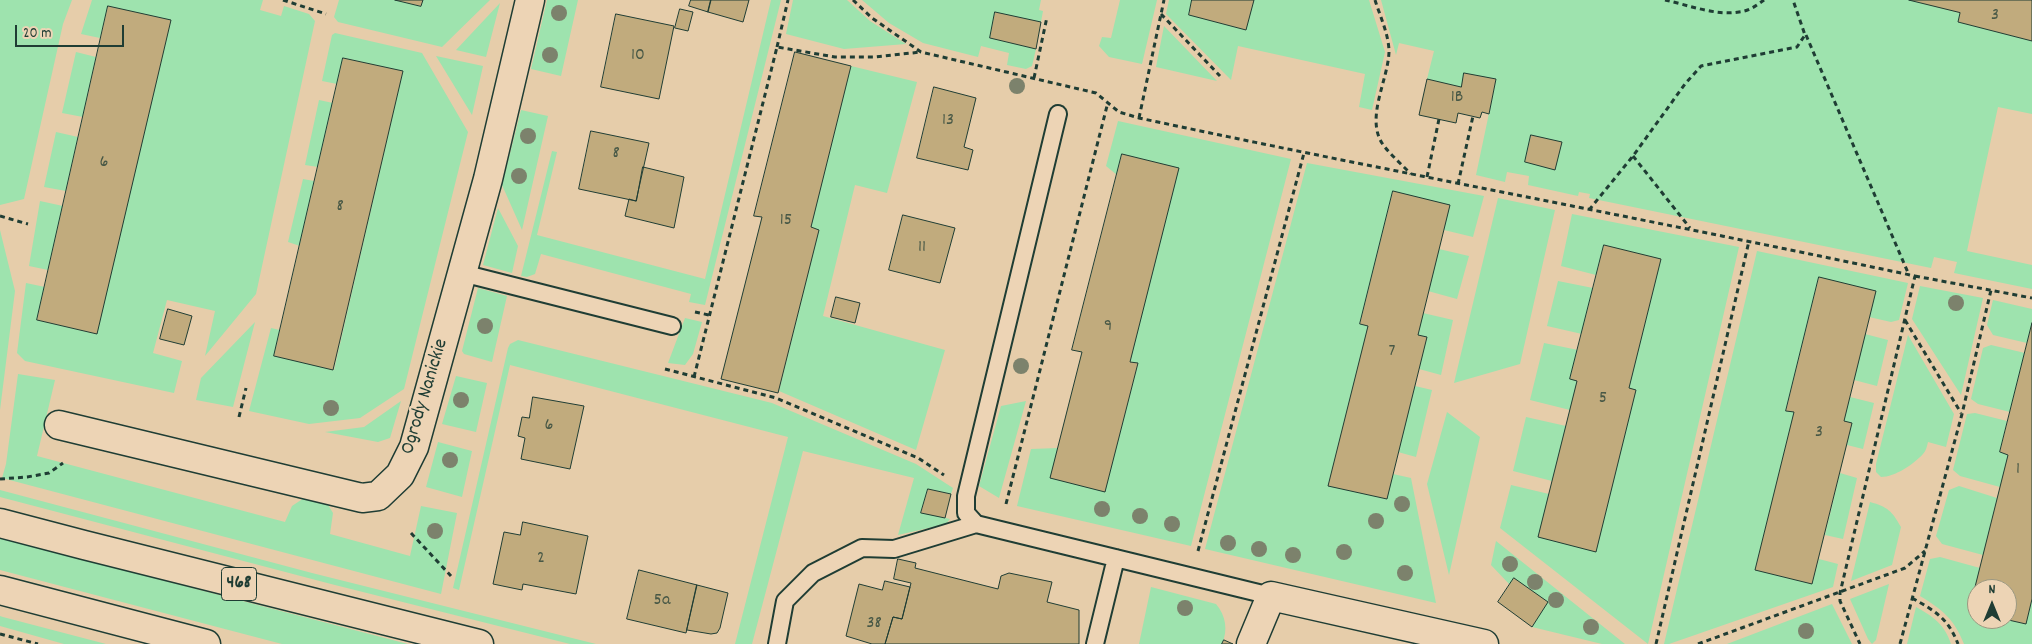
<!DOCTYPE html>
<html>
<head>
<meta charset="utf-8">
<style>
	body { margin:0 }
	#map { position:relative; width:2032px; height:644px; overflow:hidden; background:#e6cdaa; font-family:Dekko,sans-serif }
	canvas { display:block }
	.north { position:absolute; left:1967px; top:579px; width:50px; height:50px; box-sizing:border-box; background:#edd4b5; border:1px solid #9b9881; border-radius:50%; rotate:0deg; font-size:14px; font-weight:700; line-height:20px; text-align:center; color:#1f3d34 }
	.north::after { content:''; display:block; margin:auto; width:18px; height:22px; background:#1f3d34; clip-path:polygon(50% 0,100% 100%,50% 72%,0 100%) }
	.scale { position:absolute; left:15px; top:25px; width:109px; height:22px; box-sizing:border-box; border:2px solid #1f3d34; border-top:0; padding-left:6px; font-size:15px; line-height:18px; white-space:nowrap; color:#1f3d34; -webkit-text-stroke:4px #edd4b5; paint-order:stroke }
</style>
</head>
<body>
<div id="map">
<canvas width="2032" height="644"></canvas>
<div class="north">N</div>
<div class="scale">20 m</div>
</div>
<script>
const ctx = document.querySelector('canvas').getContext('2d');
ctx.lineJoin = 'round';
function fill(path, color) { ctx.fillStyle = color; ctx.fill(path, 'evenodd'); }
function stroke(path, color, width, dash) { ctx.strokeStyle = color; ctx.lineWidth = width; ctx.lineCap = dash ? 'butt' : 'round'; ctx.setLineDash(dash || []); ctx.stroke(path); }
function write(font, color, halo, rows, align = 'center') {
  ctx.font = font + ' Dekko,sans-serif'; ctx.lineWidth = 5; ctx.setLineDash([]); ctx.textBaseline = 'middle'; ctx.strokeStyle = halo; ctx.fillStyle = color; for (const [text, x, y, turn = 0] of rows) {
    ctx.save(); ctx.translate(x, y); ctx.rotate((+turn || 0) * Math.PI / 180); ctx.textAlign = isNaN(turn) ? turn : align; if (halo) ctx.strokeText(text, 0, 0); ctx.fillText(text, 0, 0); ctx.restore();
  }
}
fill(new Path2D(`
	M0,0H72L63,24L24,199L0,205Z
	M92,0H263L260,10L281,16L284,6L309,14L315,21L256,294L205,356L215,311L167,300L153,353L182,361L174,393L25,361L17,353L26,283L45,287L37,320L96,334L171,21L108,6L100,38L81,34Z
	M339,0H395L421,6L423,0H490L442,47L338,22L334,17Z
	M547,0H578L561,76L531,69Z
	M771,0H781L705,305L689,302L691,294L541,254L535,274L527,277L521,276L552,151L557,152L537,235L705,279Z
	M793,0H847L870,21L906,44L844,49L786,34Z
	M862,0H1041L1039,10L1043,11L1041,22L990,38L1036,49L1032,66L1026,69L1007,65L1009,53L981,46L978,57L923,43L889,23Z
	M1120,0H1157L1142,64L1109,57L1099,46L1102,37L1111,38Z
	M1169,0H1192L1189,15L1246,30L1254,0H1369L1385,52L1372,110L1359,107L1365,74L1238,46L1231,80L1166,14Z
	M1381,0H1909L1960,13L1958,22L2032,41V114L1998,107L1967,251L2032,265V289L1954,273L1957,262L1934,257L1931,268L1589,198L1590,194L1579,192L1578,196L1528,185L1529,176L1507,172L1505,182L1476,175L1496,80L1465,73L1461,87L1427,79L1434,51L1399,43L1396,55Z
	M500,3L486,57L456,50Z
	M1164,26L1217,81L1156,67Z
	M335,33L422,53L468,132L404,389L360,418L309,424L249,411L271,328L280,330L275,356L334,370L403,71L344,58L337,84L322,81L332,35Z
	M76,52L96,57L83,117L62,113Z
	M436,56L483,66L472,115Z
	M851,66L917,82L887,193L855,185L823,316L945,350L916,450L779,391L819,230L811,227Z
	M319,100L333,103L318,167L305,165Z
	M521,110L548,116L522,230L502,185Z
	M1118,121L1291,159L1191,546L1017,506L1031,449L1058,448L1105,491L1138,364L1130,361L1178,168L1122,154L1117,175L1106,166Z
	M56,132L78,137L66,191L44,187Z
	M1307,163L1484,196L1473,237L1444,230L1393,192L1360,324L1368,326L1328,485L1386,499L1393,474L1411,478L1436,603L1205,549Z
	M303,179L314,181L300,246L288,242Z
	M1498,198L1555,210L1520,364L1454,383Z
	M40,201L63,206L48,270L29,266Z
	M498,208L518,246L512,273L483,265Z
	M1572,214L1739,247L1648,644L1500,528L1511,485L1549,494L1539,537L1596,551L1636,390L1629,388L1661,259L1604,245L1596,275L1561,266Z
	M0,230L15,291L0,410Z
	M1439,249L1469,256L1457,299L1428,291Z
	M1757,251L1908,283L1899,320L1891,322L1869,317L1876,291L1819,278L1786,410L1794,412L1755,570L1812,584L1819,559L1838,564L1833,587L1669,644H1664Z
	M1558,281L1593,288L1582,334L1547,326Z
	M1920,286L1983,298L1961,395L1912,319Z
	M478,288L507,296L492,362L464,354L462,351Z
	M1993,300L2032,309V323L2027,343L1993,335L1987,325Z
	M1423,313L1453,320L1441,375L1419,369L1427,338L1418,335Z
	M685,318L702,322L693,354L685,365L668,363Z
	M255,322L233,407L196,400L201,378Z
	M1865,334L1888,340L1877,386L1854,380Z
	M1908,335L1954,414L1946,447L1928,442C1927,446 1926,451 1923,454C1914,464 1895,477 1881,477L1876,472V464Z
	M518,340L772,403L916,464L953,488L951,494L928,489L921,512L950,519L946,524L898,535L914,478L803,451L752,644H735L788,437L510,365L459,590L453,588L508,348L510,344Z
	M1544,343L1578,350L1577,381L1570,410L1530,400Z
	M1991,345L2025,353L2010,412L1978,404L1971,399L1983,348Z
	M18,374L55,380L37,456L285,522L292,506L304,498L327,503L333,513L330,534L410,556L421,506L457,513L441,594L2,478L6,464Z
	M456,376L487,383L476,432L442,424Z
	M1415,386L1432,390L1416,457L1398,452Z
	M1850,397L1874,403L1863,449L1847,445L1852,423L1844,421Z
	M401,401L390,438L378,442L325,432L364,427Z
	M1026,401L999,498L979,486L1001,406Z
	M1447,412L1480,437L1449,575L1427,484Z
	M1975,413L2007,421L2000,452L2008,455L2000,487L1960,476L1953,470L1967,414Z
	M1526,417L1566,426L1552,481L1513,471Z
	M438,442L472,451L462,497L426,487Z
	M1840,473L1857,478L1843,539L1825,535Z
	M1959,486L1997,498L1983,555L1942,544L1936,536L1949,490Z
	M0,490L312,573L596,644H570L331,584L0,497Z
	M1870,502C1888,507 1892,511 1901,527L1892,565L1851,581Z
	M0,538L408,644H282L0,570Z
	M1496,541L1625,644H1602L1532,627L1547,602L1510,585L1491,565Z
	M1940,557L1980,568L1969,611L1977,613V619H2004L2025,624L2032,599V644H1964C1954,619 1943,610 1920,596L1930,559Z
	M1889,584L1876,640L1872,644L1868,639L1850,599Z
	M1151,587L1216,604C1226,616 1228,630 1222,644H1139Z
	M1832,604L1852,644H1727Z
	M1916,607C1933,616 1945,625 1951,644H1907Z
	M0,616L3,617L106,644H64L0,626Z`), '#9ee3ae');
const building = new Path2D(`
	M395,0H423L421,6Z
	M691,0H711L708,12L689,6Z
	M711,0H749L743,22L708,12Z
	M1192,0H1254L1246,30L1189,15Z
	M1909,0H2032V41L1958,22L1960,13Z
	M108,6L171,20L97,334L37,320Z
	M680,9L693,12L688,31L675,28Z
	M995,12L1041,22L1036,49L990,38Z
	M616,14L674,26L659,99L601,87Z
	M795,52L851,66L811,227L819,230L778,393L721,379L762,217L754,216Z
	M343,58L403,71L333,370L274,356Z
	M1464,73L1496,79L1489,114L1482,112L1480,118L1458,113L1456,123L1419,115L1427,79L1461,87Z
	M934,87L976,98L964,147L973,150L968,170L917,158Z
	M591,131L649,143L636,201L579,189Z
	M1531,135L1562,142L1555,170L1525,162Z
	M1122,154L1179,168L1130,362L1138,363L1105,492L1050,478L1082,352L1072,350Z
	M643,167L684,177L674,228L625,216L629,199L636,201Z
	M1393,191L1450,205L1418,335L1427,337L1387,499L1328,486L1368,326L1360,324Z
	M903,215L955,228L940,283L889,270Z
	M1604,245L1661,259L1629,388L1636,390L1596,552L1538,537L1577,381L1570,379Z
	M1819,277L1876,291L1844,421L1852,423L1812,584L1755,570L1794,412L1786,411Z
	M836,297L860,303L855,323L831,317Z
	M168,309L192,316L184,345L160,339Z
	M2032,323V599L2026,624L2004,619H2007V589H1977V613L1969,611L2008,455L2000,452Z
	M533,397L584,406L570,469L521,459L525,438L518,436L522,417L529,418Z
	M928,489L951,494L945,518L921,513Z
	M523,522L588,536L576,594L523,584L522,590L493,584L504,532L520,535Z
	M898,559L916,563L915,568L998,589L1001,576L1009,573L1052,582L1047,602L1079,610V644H885L893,617L902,619L911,583L894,579Z
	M639,570L697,585L686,633L627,619Z
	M1514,578L1548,602L1532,627L1498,602Z
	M885,581L910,587L902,619L893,617L885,644H872L846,636L859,584L882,590Z
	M697,585L728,593L720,628L717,633L711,634L687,630Z
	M1224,640L1233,644H1222Z`);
fill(building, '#c1ab7d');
stroke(building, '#1f3d34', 1);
const lane = new Path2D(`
	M462,273L672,326
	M976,524L966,513V496L1058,114
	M777,644L785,601L813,573L862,548L894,549L976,524L1271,596
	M1095,644L1116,558`);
const street = new Path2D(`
	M59,425L362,498L378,496L400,475L414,447L488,179L530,0`);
const secondary = new Path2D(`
	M1251,644L1271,596L1484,644`);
const primary = new Path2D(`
	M0,523L84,545L479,644
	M0,590L206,644`);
stroke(lane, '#1f3d34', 20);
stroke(street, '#1f3d34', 31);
stroke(secondary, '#1f3d34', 31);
stroke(primary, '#1f3d34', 31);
stroke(new Path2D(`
	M283,0L326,14
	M853,0L872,18L921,52L1096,93L1119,112L1139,118C1397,173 1657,221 1915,276L1840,593V601L1860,644
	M1375,0C1380,16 1389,35 1389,52C1388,81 1364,120 1384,146C1392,156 1402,165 1411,174
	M1665,0C1688,5 1716,16 1739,12C1749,11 1756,6 1764,0
	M1161,14L1220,76
	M1806,35L1909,275
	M777,47L788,0
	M1034,78L1047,17
	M1139,118L1164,0
	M1633,156L1690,228
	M1427,177L1439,119
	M1458,184L1473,116
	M1589,210L1633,156L1685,84L1701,66L1797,47L1805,35L1793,0
	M0,216L28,224
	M1915,276L2032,298
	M695,312L709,315
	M1905,320L1961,413
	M665,369L776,398L918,458L944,475
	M694,377L777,47L835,57H874L921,52
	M239,417L246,388
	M0,479L27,477L49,473L63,463
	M1006,504L1108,102
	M411,533L451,576
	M1198,551L1304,153
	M1912,598C1935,611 1948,618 1958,644
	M0,634L38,644
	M1656,644L1749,241
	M1698,644L1905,568L1925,551
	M1900,644L1962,414L1991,290`), '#1f3d34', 3, [5, 4]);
stroke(lane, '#edd4b5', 16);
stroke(street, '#edd4b5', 28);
stroke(secondary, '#edd4b5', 28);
stroke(primary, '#edd4b5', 28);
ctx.fillStyle = '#7c826c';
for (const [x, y] of [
	[559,13],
	[550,55],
	[1017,86],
	[528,136],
	[519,176],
	[1956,303],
	[485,326],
	[1021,366],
	[461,400],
	[331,408],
	[450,460],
	[1402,504],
	[1102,509],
	[1140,516],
	[1376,521],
	[1172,524],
	[435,531],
	[1228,543],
	[1259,549],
	[1344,552],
	[1293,555],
	[1510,564],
	[1405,573],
	[1535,582],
	[1556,600],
	[1185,608],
	[1591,627],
	[1806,631]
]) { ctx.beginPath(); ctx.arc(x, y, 8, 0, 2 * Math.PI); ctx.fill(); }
write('18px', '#485846', null, [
	["3",1995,17],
	["10",638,57],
	["1B",1457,99],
	["13",948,122],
	["8",616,155],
	["6",104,164],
	["8",340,208],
	["15",786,222],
	["11",922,249],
	["9",1108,328],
	["7",1392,353],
	["5",1603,400],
	["6",549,427],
	["3",1819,434],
	["1",2018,471],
	["2",541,560],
	["5a",662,602],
	["38",874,625]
]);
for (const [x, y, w] of [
	[239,584,35]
]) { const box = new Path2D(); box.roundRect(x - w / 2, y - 16.5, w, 33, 4); ctx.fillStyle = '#edd4b5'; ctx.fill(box); stroke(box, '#1f3d34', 1); }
write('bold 19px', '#1f3d34', null, [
	["468",239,584]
]);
write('20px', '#1f3d34', '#edd4b5', [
	["Ogrody Nanickie",426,397,-73]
]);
</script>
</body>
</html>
